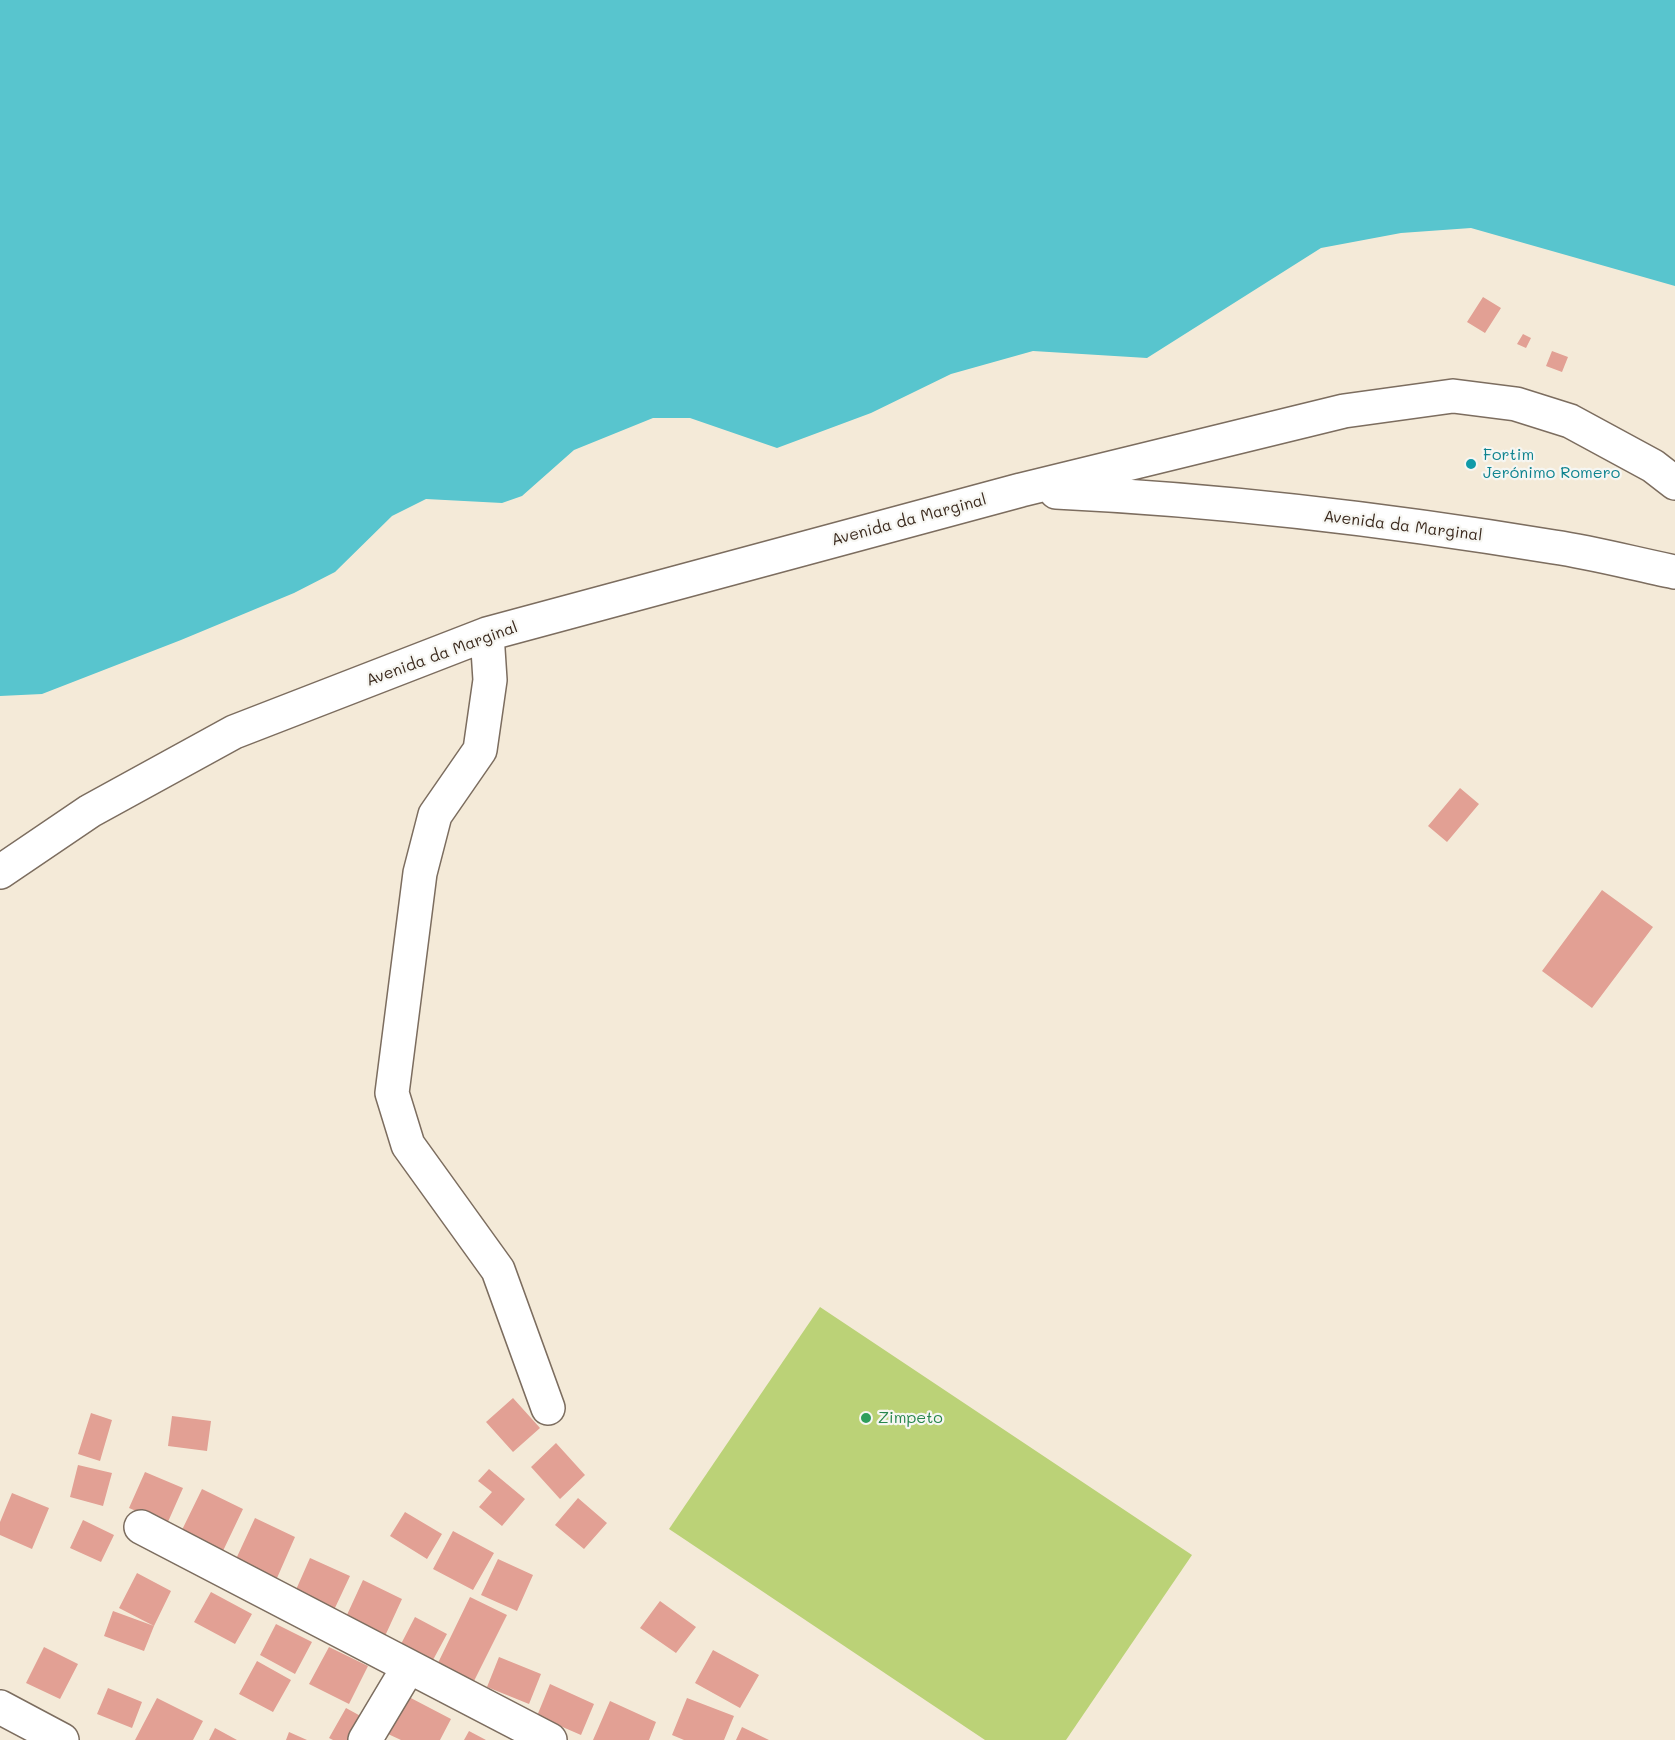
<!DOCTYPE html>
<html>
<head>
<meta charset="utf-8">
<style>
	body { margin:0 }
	canvas { display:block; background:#f4ead8 }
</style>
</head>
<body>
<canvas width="1675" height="1740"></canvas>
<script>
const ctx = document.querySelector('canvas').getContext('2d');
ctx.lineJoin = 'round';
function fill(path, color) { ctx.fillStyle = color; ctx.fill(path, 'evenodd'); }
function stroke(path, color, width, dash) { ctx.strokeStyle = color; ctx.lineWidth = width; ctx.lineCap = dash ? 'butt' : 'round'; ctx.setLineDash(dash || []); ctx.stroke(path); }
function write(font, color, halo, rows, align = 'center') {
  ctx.font = font + ' Mali,sans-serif'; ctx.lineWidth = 4.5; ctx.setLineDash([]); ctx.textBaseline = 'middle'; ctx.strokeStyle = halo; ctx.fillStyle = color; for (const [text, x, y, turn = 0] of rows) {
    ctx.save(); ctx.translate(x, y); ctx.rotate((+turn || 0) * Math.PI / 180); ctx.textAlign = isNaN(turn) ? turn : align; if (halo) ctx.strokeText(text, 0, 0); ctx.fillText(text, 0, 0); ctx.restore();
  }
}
fill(new Path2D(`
	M820,1307L1192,1555L1066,1740H985L669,1529Z`), '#bbd277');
fill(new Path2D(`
	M0,0H1675V286L1471,228L1401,233L1321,248L1147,358L1033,351L951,374L871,413L777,448L690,418H653L574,450L522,496L502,503L426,499L392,516L335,572L294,593L181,640L42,694L0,696Z`), '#58c5ce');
fill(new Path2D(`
	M1483,297L1501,308L1485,333L1467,322Z
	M1523,334L1531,338L1526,348L1517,344Z
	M1552,351L1568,357L1562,372L1546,366Z
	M1460,788L1479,804L1447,842L1428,826Z
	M1602,890L1653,927L1592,1008L1542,971Z
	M513,1398L540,1428L513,1452L486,1422Z
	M91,1413L112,1420L100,1461L78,1454Z
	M172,1416L211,1421L207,1451L168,1446Z
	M556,1443L585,1475L560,1499L531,1467Z
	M78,1465L112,1473L103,1506L70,1497Z
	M489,1469L525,1499L502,1526L479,1507L492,1492L478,1481Z
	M145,1472L183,1488L167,1524L129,1508Z
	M202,1489L243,1509L222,1553L181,1532Z
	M12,1493L49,1508L32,1549L0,1535V1522Z
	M578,1498L607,1523L584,1549L555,1525Z
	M405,1512L442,1534L427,1559L390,1536Z
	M255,1518L295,1537L277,1578L236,1559Z
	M83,1520L114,1535L101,1562L70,1548Z
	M453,1531L494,1553L473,1590L433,1569Z
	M310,1558L350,1576L334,1610L295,1592Z
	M498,1559L533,1575L517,1611L481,1595Z
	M137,1573L171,1591L154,1626L119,1608Z
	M363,1580L402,1599L385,1636L346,1617Z
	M211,1592L252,1614L235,1644L194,1622Z
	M470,1597L507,1615L473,1683L437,1665Z
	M660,1601L696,1627L676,1653L640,1628Z
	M113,1611L154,1626L144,1651L104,1636Z
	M415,1617L447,1634L433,1660L401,1644Z
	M276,1624L312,1642L295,1674L260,1655Z
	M44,1647L78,1664L60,1699L26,1683Z
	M329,1647L368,1666L349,1704L309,1684Z
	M713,1650L759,1675L740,1708L695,1683Z
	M499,1657L541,1674L529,1704L487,1687Z
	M257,1661L291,1680L273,1712L239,1694Z
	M550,1684L594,1704L581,1735L537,1716Z
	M108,1688L142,1702L132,1728L97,1714Z
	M407,1696L451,1719L440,1740H401L388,1734Z
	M157,1698L203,1721L193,1740H135Z
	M687,1698L734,1716L724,1740H684L672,1735Z
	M610,1701L656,1722L649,1740H593Z
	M346,1708L366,1719L354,1740H333L329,1738Z
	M742,1727L769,1740H736Z
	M215,1728L237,1740H209Z
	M469,1731L486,1740H464Z
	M289,1732L307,1740H286Z`), '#e2a094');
const minor = new Path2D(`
	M1056,492C1222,500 1390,520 1554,547C1595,553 1635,564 1675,572
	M487,634L490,680L480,750L435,815L420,873L392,1093L408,1145L498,1270L548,1408
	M0,872L90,811L234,732L487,634L1021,490L1344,411L1453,396L1516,404L1570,421L1653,466L1675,483
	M141,1527L550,1740
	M0,1707L62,1740
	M365,1740L408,1668`);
stroke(minor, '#7c6d5f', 36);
stroke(minor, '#fff', 33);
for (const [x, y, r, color] of [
	[1471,464,6,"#0f9aa8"],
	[866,1418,6,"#2e9e5b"]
]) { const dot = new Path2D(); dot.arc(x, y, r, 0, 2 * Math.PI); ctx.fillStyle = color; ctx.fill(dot); stroke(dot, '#f6f6f2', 2); }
write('16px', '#0d838f', '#f6f6f2', [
	["Fortim",1483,455],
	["Jerónimo Romero",1483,473]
], 'left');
write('16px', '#3b2a1e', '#f6f6f2', [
	["Avenida da Marginal",909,520,-15],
	["Avenida da Marginal",1403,526,7],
	["Avenida da Marginal",442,654,-20]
]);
write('16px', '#27864d', '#f6f6f2', [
	["Zimpeto",878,1418]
], 'left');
</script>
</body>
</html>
